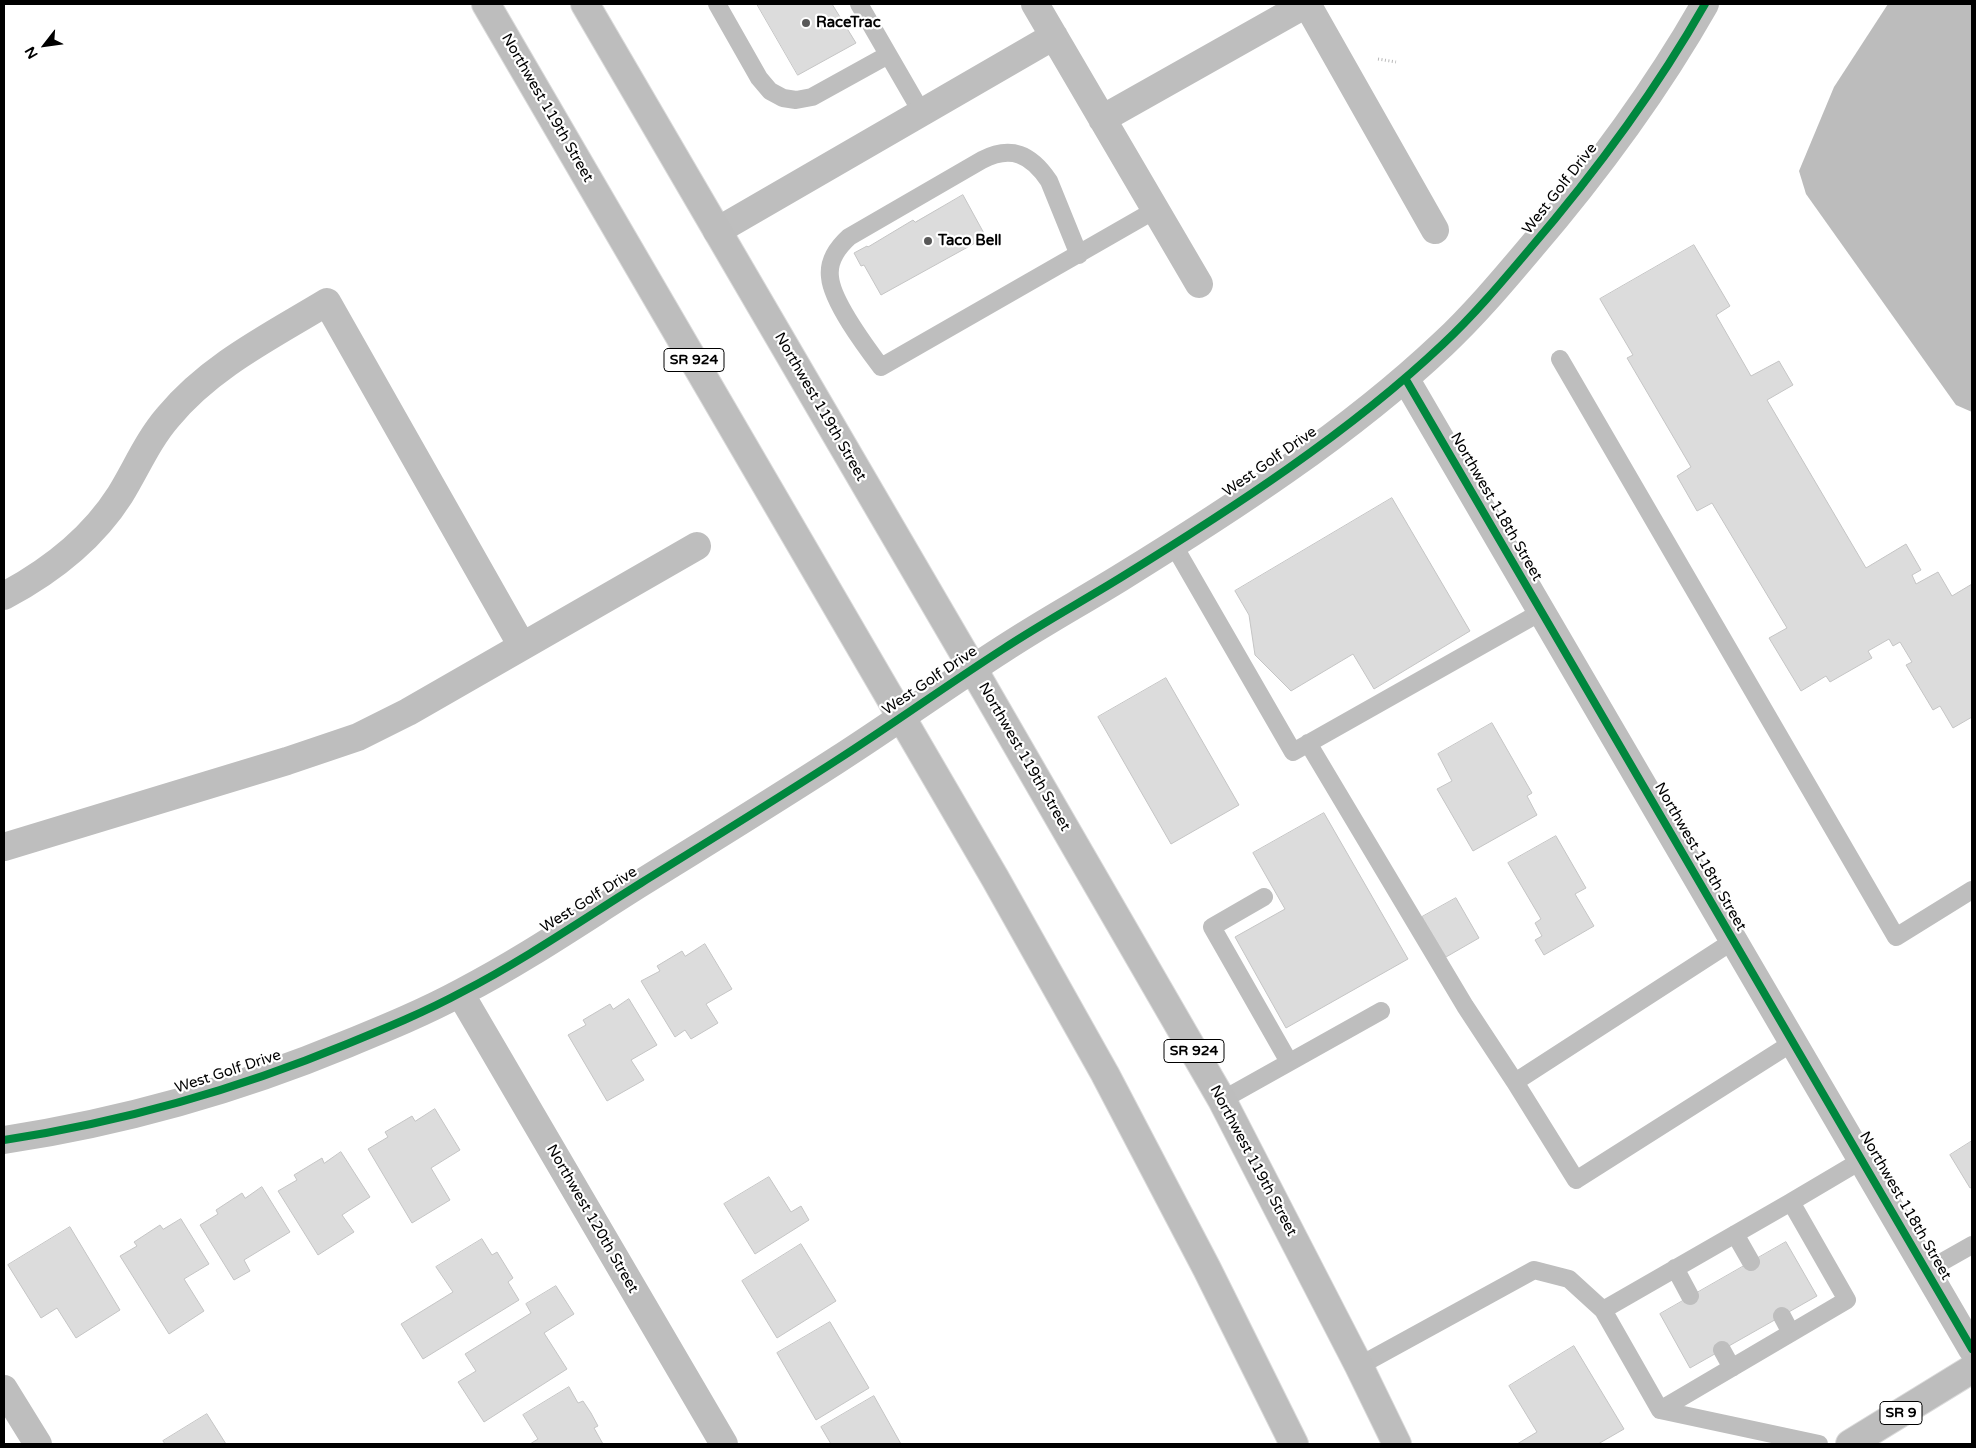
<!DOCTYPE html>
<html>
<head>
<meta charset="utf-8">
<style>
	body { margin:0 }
	#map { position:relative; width:1976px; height:1448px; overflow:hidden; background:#fff; font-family:"Varela Round",sans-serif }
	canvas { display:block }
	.frame { position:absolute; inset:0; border:5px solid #000; pointer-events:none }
	.north { position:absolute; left:20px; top:20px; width:50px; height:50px; -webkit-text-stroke:4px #fff; paint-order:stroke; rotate:240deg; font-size:14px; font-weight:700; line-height:20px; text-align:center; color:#000 }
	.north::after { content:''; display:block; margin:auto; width:18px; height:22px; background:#000; clip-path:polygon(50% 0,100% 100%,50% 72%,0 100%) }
</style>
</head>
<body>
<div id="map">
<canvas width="1976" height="1448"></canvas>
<div class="frame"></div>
<div class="north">N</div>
</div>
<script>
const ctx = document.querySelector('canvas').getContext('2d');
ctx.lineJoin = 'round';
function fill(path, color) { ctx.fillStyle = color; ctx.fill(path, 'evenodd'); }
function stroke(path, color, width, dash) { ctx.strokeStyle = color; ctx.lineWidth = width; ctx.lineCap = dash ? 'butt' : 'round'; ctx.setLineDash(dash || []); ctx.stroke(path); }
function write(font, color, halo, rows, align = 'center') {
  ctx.font = font + ' "Varela Round",sans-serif'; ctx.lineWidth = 4.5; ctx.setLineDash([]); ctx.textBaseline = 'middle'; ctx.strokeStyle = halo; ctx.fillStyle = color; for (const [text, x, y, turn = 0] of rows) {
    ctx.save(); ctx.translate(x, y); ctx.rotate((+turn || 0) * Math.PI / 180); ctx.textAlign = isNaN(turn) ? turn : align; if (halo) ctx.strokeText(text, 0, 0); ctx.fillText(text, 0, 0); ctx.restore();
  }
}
fill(new Path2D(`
	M1888,4H1972V412L1956,405L1806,194L1799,171L1834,87Z`), '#bcbcbc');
const building = new Path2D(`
	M757,4H832L856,43L798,75Z
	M963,195L986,237L881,295L864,265L861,266L854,253L867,246L868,247L913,220L915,222Z
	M1694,245L1730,306L1716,315L1751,376L1779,361L1793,385L1767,400L1866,568L1906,544L1921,570L1912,575L1916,584L1938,572L1952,596L1972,584V717L1953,728L1940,706L1933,710L1906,665L1912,662L1900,642L1893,646L1889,639L1868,651L1872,658L1830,682L1826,676L1801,691L1769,638L1787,628L1712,503L1697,511L1677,476L1691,467L1627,358L1633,355L1600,299Z
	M1392,498L1470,631L1374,689L1353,654L1291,691L1255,655L1249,615L1235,591Z
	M1166,678L1239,805L1171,844L1098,717Z
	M1492,723L1532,793L1527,796L1537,815L1473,851L1437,789L1452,781L1438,754Z
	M1324,813L1408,959L1286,1028L1235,937L1285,909L1253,853Z
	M1556,836L1586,888L1575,894L1594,926L1544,955L1535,940L1542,936L1535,923L1541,919L1508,863Z
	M1456,898L1479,938L1446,957L1422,917Z
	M705,944L732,989L706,1004L718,1023L691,1039L685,1030L675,1037L641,981L660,971L657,966L682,951L685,956Z
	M629,999L657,1045L631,1060L644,1080L607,1101L568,1035L586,1025L583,1020L610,1004L613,1009Z
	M435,1109L460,1150L431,1168L450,1200L412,1223L368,1149L388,1137L385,1132L412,1116L415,1121Z
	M1972,1141V1187L1970,1188L1950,1155Z
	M341,1152L370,1197L342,1215L354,1232L318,1255L278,1191L297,1180L294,1175L322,1158L324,1163Z
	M769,1177L791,1212L801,1206L809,1220L755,1254L724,1204Z
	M262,1187L290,1232L244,1260L250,1271L234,1280L200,1225L218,1214L216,1210L242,1193L245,1198Z
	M181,1219L209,1264L184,1279L204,1311L169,1334L120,1256L137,1246L134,1242L160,1225L163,1229Z
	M70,1227L120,1310L76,1338L57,1308L41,1318L8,1265Z
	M482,1239L492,1255L497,1252L513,1278L508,1282L519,1300L423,1359L401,1324L453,1292L436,1267Z
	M1786,1242L1817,1296L1690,1368L1660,1314Z
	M801,1244L836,1301L777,1338L742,1281Z
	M556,1286L574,1314L544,1333L567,1369L484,1422L458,1382L476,1371L465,1354L531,1313L526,1304Z
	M830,1322L869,1388L816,1420L777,1353Z
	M1574,1346L1624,1429L1598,1444H1517L1537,1432L1509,1386Z
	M569,1387L578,1403L583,1401L591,1413L598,1426L594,1428L603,1444H530L538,1439L523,1415Z
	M874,1396L901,1444H831L821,1427Z
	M207,1414L226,1444H165L163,1441Z`);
fill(building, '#dcdcdc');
stroke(building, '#c5c5c5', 1);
const primary = new Path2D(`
	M1850,1444L1972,1369`);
const highway = new Path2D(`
	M486,4L995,878L1105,1074L1207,1269L1294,1444
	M585,4L973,669L1222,1100L1359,1366L1397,1444`);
stroke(primary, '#dbdbdb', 30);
stroke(highway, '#dbdbdb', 30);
stroke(new Path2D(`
	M1378,59L1396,62`), '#b8b8b8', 3, [1, 2.5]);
stroke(new Path2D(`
	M717,4L759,78L770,91L783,98L796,100L812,97L888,55
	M859,4L922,113
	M1079,255L1049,181C1031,154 1011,145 982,160L849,237C838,247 828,261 830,277C832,302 866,347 881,367L1155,210
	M1560,359L1896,937L1972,890
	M1173,544L1293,752L1541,612
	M1308,743L1465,1006L1515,1082
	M1264,897L1212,927L1289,1062
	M1733,941L1515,1082L1576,1180L1792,1043
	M1222,1100L1381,1011
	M1735,1234L1751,1262
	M1675,1268L1690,1296
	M1926,1271L1972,1245
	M1603,1310L1791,1202
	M1782,1316L1791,1333
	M1722,1350L1732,1368
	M1359,1366L1534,1270L1569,1279L1603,1310L1660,1410L1847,1300L1791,1202L1862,1160
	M1660,1410L1819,1444`), '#bebebe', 18);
stroke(new Path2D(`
	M1035,4L1199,284
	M1307,4L1435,230
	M1102,119L1306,4
	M717,231L1054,36
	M1405,378L1972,1349
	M4,596C49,572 92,539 120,495C136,469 148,440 168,417C210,366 271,336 327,302L522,646
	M4,847L287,761L358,737L408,712L697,546
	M460,993L724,1444
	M4,1140C122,1122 236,1090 347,1044C386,1028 425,1012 462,992C524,960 582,920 641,883C707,842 772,802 837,760C893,724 947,685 1003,649C1041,624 1081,602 1120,578C1230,510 1349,433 1443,344C1473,316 1501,283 1528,251C1594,174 1655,92 1705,4
	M4,1389L38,1444`), '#bebebe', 28);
stroke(primary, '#bdbdbd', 28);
stroke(highway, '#bdbdbd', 28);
stroke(new Path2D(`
	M1405,378L1972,1349
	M4,1140C122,1122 236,1090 347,1044C386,1028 425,1012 462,992C524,960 582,920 641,883C707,842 772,802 837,760C893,724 947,685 1003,649C1041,624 1081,602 1120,578C1230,510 1349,433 1443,344C1473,316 1501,283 1528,251C1594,174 1655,92 1705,4`), '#00873e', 8);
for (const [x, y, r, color] of [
	[806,23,5,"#595959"],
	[928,241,5,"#595959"]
]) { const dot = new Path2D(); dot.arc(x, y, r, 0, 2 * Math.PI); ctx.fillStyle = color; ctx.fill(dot); stroke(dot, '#fff', 2); }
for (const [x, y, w] of [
	[694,360,60],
	[1194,1051,60],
	[1901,1413,42]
]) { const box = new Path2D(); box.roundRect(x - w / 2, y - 11.5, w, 23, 4); ctx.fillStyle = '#fff'; ctx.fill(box); stroke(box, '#000', 1); }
write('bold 14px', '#000', null, [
	["SR 924",694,360],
	["SR 924",1194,1051],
	["SR 9",1901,1413]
]);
write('bold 15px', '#000', '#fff', [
	["RaceTrac",816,23],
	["Taco Bell",938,241]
], 'left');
write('15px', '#000', '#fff', [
	["Northwest 119th Street",547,108,60],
	["West Golf Drive",1560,189,-52],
	["Northwest 119th Street",820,407,60],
	["West Golf Drive",1270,462,-35],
	["Northwest 118th Street",1496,507,60],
	["West Golf Drive",930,681,-34],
	["Northwest 119th Street",1024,757,60],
	["Northwest 118th Street",1700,857,60],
	["West Golf Drive",589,900,-32],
	["West Golf Drive",228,1072,-18],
	["Northwest 119th Street",1253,1161,62],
	["Northwest 118th Street",1905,1206,60],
	["Northwest 120th Street",592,1219,60]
]);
</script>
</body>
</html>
